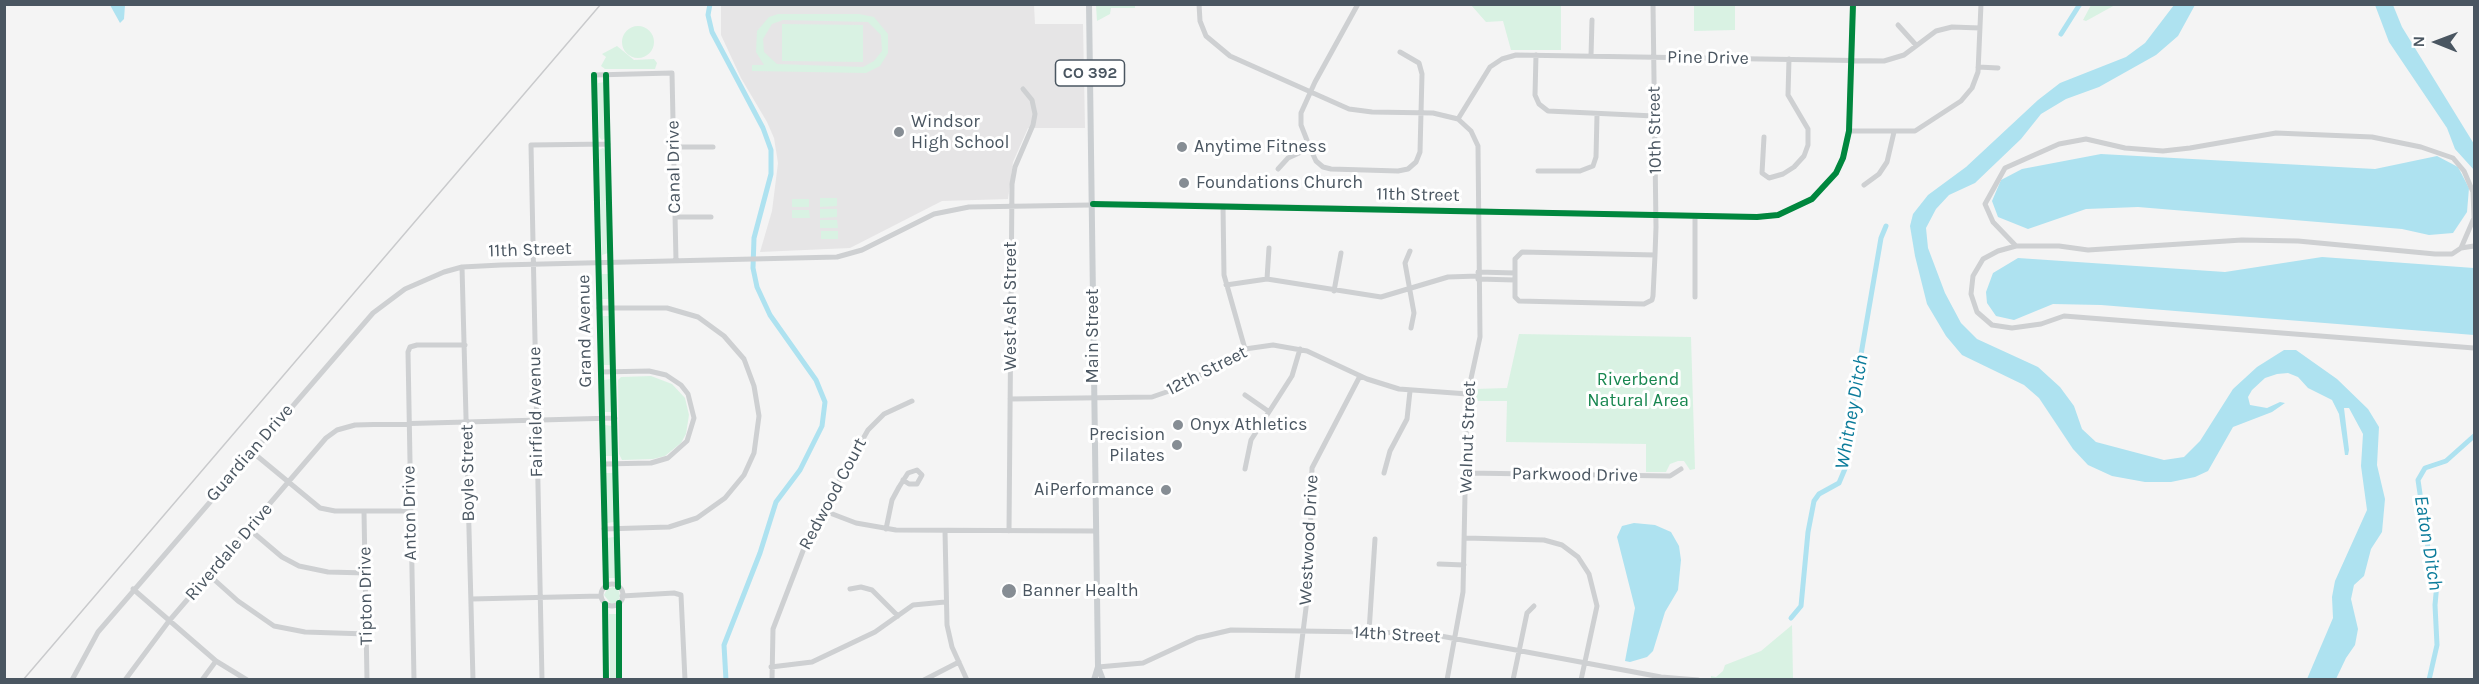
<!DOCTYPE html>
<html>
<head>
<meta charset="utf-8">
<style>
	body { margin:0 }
	#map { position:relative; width:2479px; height:684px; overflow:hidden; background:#f4f4f4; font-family:Karla,sans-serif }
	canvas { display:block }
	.frame { position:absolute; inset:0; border:6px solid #4a5661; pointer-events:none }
	.north { position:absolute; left:2407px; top:12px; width:60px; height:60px; -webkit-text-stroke:4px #fff; paint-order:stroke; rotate:271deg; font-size:16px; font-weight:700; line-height:24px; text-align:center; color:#4a5661 }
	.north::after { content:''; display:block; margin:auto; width:21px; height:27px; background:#4a5661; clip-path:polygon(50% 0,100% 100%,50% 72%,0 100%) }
</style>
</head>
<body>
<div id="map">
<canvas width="2479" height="684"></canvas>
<div class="frame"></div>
<div class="north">N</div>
</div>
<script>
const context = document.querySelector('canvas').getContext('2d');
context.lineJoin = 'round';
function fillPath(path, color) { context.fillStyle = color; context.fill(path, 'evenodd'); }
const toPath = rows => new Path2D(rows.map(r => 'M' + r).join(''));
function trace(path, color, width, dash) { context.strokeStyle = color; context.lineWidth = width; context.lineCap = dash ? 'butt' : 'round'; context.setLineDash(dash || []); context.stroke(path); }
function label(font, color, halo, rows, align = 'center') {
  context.font = font + ' Karla,sans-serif'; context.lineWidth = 6; context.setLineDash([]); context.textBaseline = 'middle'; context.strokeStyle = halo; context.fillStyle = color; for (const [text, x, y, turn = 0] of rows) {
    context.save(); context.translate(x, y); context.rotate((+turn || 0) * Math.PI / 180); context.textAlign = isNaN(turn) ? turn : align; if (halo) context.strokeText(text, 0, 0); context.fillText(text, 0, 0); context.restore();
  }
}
const education = toPath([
	[721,5,1034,5,1035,24,1083,24,1085,128,1028,128,1013,162,1008,199,942,201,850,248,760,252,772,211,778,163,774,138,767,122,741,78,721,35]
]);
const green = toPath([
	[1096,5,1135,5,1135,8,1111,8,1110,14,1097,21],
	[1471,5,1561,5,1561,50,1511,50,1503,21,1486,22],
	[1694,5,1735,5,1735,30,1694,31],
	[2091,5,2091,4,2115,5,2086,21,2083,20],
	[778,14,859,14,874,17,888,34,888,53,880,66,866,73,752,71,752,65,764,65,756,52,757,31,769,17],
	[783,20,868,22,881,35,882,51,874,61,863,67,777,64,764,52,763,39,772,24],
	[782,24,863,25,863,62,782,61],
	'622 42a16 16 0 1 1 32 0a16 16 0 1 1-32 0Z',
	[617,46,634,60,654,59,657,63,655,69,605,69,601,66,606,57,602,54],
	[605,82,606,138,602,140,599,137,598,83],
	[603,148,606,151,608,253,602,255,599,150],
	[820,198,837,198,837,206,820,207],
	[792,199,809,199,809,207,792,207],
	[820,209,837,209,837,217,820,218],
	[792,210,809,210,810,218,792,218],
	[820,220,837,220,838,228,820,228],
	[821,231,838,231,838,239,821,239],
	[602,274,609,274,609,299,602,299],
	[603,316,610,316,611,365,604,365],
	[1519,334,1691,337,1695,469,1690,470,1684,461,1678,461,1670,464,1666,472,1646,472,1646,444,1506,442,1507,401,1473,401,1474,389,1507,388],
	[651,376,672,384,685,398,689,415,686,434,681,443,665,456,653,459,622,460,619,454,618,380,621,377],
	[611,379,611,412,605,412,604,380],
	[605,425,612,426,612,456,605,456],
	[606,473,613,473,614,522,607,523],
	[614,537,615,578,609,578,607,538],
	[613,587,619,591,620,597,617,602,611,604,604,595,607,589],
	[609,614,616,614,618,679,610,679],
	[1792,625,1793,679,1711,679,1711,676,1716,677,1723,671,1725,665,1761,651]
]);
const water = toPath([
	[110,5,125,5,124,19,120,23],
	[2174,5,2195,5,2178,36,2156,55,2099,87,2066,99,2041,114,2021,139,1975,183,1949,195,1936,209,1926,228,1928,248,1945,293,1961,323,1977,339,2038,367,2060,387,2074,406,2082,429,2096,442,2164,460,2184,457,2200,441,2233,389,2257,367,2284,350,2296,350,2337,379,2368,409,2379,427,2377,465,2385,499,2382,532,2371,549,2364,576,2354,585,2351,599,2358,629,2355,645,2346,658,2336,679,2307,679,2333,618,2332,597,2335,581,2367,510,2361,466,2363,434,2349,408,2344,408,2349,450,2348,455,2345,455,2339,414,2332,400,2308,388,2298,377,2288,373,2277,374,2265,378,2252,390,2248,397,2250,405,2267,408,2280,402,2285,403,2272,412,2233,427,2208,471,2195,477,2171,482,2145,482,2112,476,2088,465,2073,449,2039,398,2024,385,1962,355,1946,336,1927,304,1915,256,1910,226,1913,214,1928,195,1966,167,2038,100,2060,83,2126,57,2145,43],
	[2375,5,2393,5,2402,27,2474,144,2474,170,2455,149,2447,128,2389,42],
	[2101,154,2375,169,2437,156,2458,167,2469,188,2467,212,2453,233,2429,235,2402,229,2138,207,2086,209,2028,229,1998,217,1992,201,2001,180,2022,169],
	[2322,257,2474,268,2474,335,2101,305,2053,304,2014,320,1996,316,1987,303,1986,292,1993,273,2018,258,2225,272],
	[1634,523,1655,525,1671,532,1679,546,1681,560,1678,590,1665,612,1653,651,1647,657,1630,662,1625,661,1635,608,1617,537,1622,526]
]);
const canal = toPath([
	[710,4,708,15,712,32,763,128,771,150,771,174,754,238,753,268,757,287,770,315,816,380,825,402,822,426,800,470,776,502,760,553,724,645,726,680],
	[2061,34,2080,4],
	[1791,618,1801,606,1808,532,1814,501,1819,494,1839,483,1847,464,1853,401,1881,238,1886,226],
	[2429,680,2437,645,2435,605,2437,583,2429,555,2418,480,2425,468,2446,461,2474,436]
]);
const minor = toPath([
	[1199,4,1200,21,1206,36,1230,56,1349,109,1372,112,1433,113,1458,119,1471,131,1478,146,1480,337,1467,397,1463,592,1447,680],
	[1358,4,1315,82,1301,113,1301,125,1310,148,1316,161,1323,167,1331,169,1398,171,1408,169,1416,162,1420,152,1422,74,1419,63,1400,52],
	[1653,4,1656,227,1655,255,1653,296,1652,300,1644,304,1519,301,1515,297,1515,259,1522,252,1655,255],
	[1898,25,1916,45],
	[1536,55,1535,95,1539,104,1548,111,1654,116],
	[1591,56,1592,20],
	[1978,67,1998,68],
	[606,75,618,587],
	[1458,119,1490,67,1502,59,1516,55,1884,61,1904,55,1936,31,1952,27,1980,28],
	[1849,131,1915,131,1961,101,1972,88,1978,72,1981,4],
	[1764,137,1762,173,1769,178,1783,174,1794,167,1804,156,1808,145,1808,129,1788,95,1789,59],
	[674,147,713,147],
	[1278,169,1288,158,1310,148],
	[1538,171,1580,171,1593,166,1596,157,1597,115],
	[1864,185,1879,174,1887,162,1894,132],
	[1223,206,1224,275,1245,349],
	[675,217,711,217],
	[2016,246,1993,222,1985,204,2005,168,2059,144,2086,139,2125,148,2163,151,2190,148,2276,133,2372,137,2421,147,2453,158,2464,171,2473,192,2474,218,2461,248],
	[2474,246,2461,248,2452,254,2435,254,2298,241,2242,240,2088,250,2059,246,2016,246,1998,251,1983,259,1973,276,1971,294,1977,312,1992,325,2012,328,2041,324,2064,316,2474,348],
	[1410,251,1405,263,1414,313,1411,328],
	[462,267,473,680],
	[1478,272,1515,273],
	[1267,279,1269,248],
	[1478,279,1515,280],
	[1226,285,1267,279,1381,297,1448,277,1478,276],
	[1334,291,1341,253],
	[1695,297,1695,216],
	[599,308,667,308,698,317,724,336,744,359,754,386,759,416,754,453,744,475,725,498,697,518,669,527,604,529],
	[601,372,649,371,666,375,681,385,688,394,694,418,687,441,668,458,651,463,603,464],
	[1245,395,1268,411],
	[1010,399,1152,397,1178,388,1245,349,1273,345,1307,351,1367,379,1399,389,1468,394],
	[251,451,320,508,335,511,410,511],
	[1245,469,1251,440,1292,376,1300,349],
	[1384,473,1390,451,1407,419,1410,391],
	[1466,473,1670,476,1681,469],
	[822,510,856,523,896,530,1095,531],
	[364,512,367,680],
	[249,529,282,557,299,566,328,572,366,573],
	[886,529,892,500,899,487,908,473,917,470,922,475,917,484,909,484,903,480],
	[945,531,947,625,952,647,967,680],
	[1009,531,1012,184,1015,167,1033,125,1035,114,1032,100,1023,89],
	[1465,538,1544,540,1562,545,1578,557,1589,574,1597,606,1581,680],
	[1439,564,1464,565],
	[209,575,238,601,274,626,305,632,367,634],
	'601 595a11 11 0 1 1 22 0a11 11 0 1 1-22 0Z',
	[606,587,594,75,672,73,676,261],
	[133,589,216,661,247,680],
	[850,589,861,587,872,590,898,616],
	[622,596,674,593,681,595,685,680],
	[471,599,601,596],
	[619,603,619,680],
	[605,604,606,680],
	[1369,632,1375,539],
	[771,667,812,662,875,632,913,605,945,602],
	[1098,667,1143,663,1197,638,1231,630,1369,632,1430,634,1661,677,1698,680],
	[72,680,98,632,373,313,405,289,444,272,462,267,501,265,837,257,862,250,934,214,969,207,1151,204,1757,217,1778,215,1812,199,1836,173,1843,158,1849,131,1853,4],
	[125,680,169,621,326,438,337,430,355,425,615,418],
	[202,680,216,661],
	[414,680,408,352,410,347,417,345,465,345],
	[542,680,531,145,608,144],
	[772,680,773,629,811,530,868,430,884,414,912,401],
	[924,680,959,662],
	[1297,680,1309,584,1312,468,1360,376],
	[1513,680,1527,613,1534,606]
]);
const major = toPath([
	[1089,4,1098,667,1094,680],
	[1098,667,1103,680]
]);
const rail = toPath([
	[23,680,601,4]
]);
const cycleway = toPath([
	[594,75,606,587],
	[606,75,618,587],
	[1093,204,1757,217,1778,215,1812,199,1836,173,1843,158,1849,131,1853,4],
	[619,603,619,680],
	[605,604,606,680]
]);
const markers = [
	[899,132,6,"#868d94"],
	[1182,147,6,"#868d94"],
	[1184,183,6,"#868d94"],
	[1178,425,6,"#868d94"],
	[1177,445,6,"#868d94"],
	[1166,490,6,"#868d94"],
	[1009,591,8,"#868d94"]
];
const shields = [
	[1090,73,69]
];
const shieldNames = [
	["CO 392",1090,73]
];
const streetNames = [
	["Pine Drive",1708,58,1],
	["10th Street",1655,130,-91],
	["Canal Drive",674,167,-91],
	["11th Street",1418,195,1],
	["11th Street",530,250,-2],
	["West Ash Street",1011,306,-90],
	["Grand Avenue",585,331,-91],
	["Main Street",1093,336,-90],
	["12th Street",1207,371,-27],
	["Fairfield Avenue",536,412,-91],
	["Walnut Street",1468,437,-88],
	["Guardian Drive",250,453,-49],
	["Boyle Street",468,473,-91],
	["Parkwood Drive",1575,475,1],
	["Redwood Court",833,494,-62],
	["Anton Drive",410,513,-91],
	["Westwood Drive",1309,540,-87],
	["Riverdale Drive",229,552,-49],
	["Tipton Drive",366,596,-91],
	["14th Street",1397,635,3]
];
const poiNames = [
	["Windsor",911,122],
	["High School",911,143],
	["Anytime Fitness",1194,147],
	["Foundations Church",1196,183],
	["Onyx Athletics",1190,425],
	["Precision",1165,435,"right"],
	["Pilates",1165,456,"right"],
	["AiPerformance",1154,490,"right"],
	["Banner Health",1022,591]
];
const parkNames = [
	["Riverbend",1638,380],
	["Natural Area",1638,401]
];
const waterNames = [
	["Whitney Ditch",1852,412,-80],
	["Eaton Ditch",2428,543,81]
];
fillPath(education, '#e6e5e6');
fillPath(green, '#d9f2e3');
fillPath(water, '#aee2f0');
trace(canal, '#aee2f0', 5);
trace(minor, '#ced0d2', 5);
trace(major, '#caced1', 6);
trace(rail, '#c9cacc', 1.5);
trace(cycleway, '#00873e', 6);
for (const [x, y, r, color] of markers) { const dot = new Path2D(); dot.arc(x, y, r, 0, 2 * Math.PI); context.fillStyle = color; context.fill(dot); trace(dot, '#fff', 2); }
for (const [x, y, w] of shields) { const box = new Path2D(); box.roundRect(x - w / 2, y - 13, w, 26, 4.5); context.fillStyle = '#fff'; context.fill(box); trace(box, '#4a5661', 1.5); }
label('bold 16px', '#4a5661', null, shieldNames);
label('18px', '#4a5661', '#fff', streetNames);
label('18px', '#4a5661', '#fff', poiNames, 'left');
label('18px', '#17864f', '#fff', parkNames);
label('italic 20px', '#0c7c9b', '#fff', waterNames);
</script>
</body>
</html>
